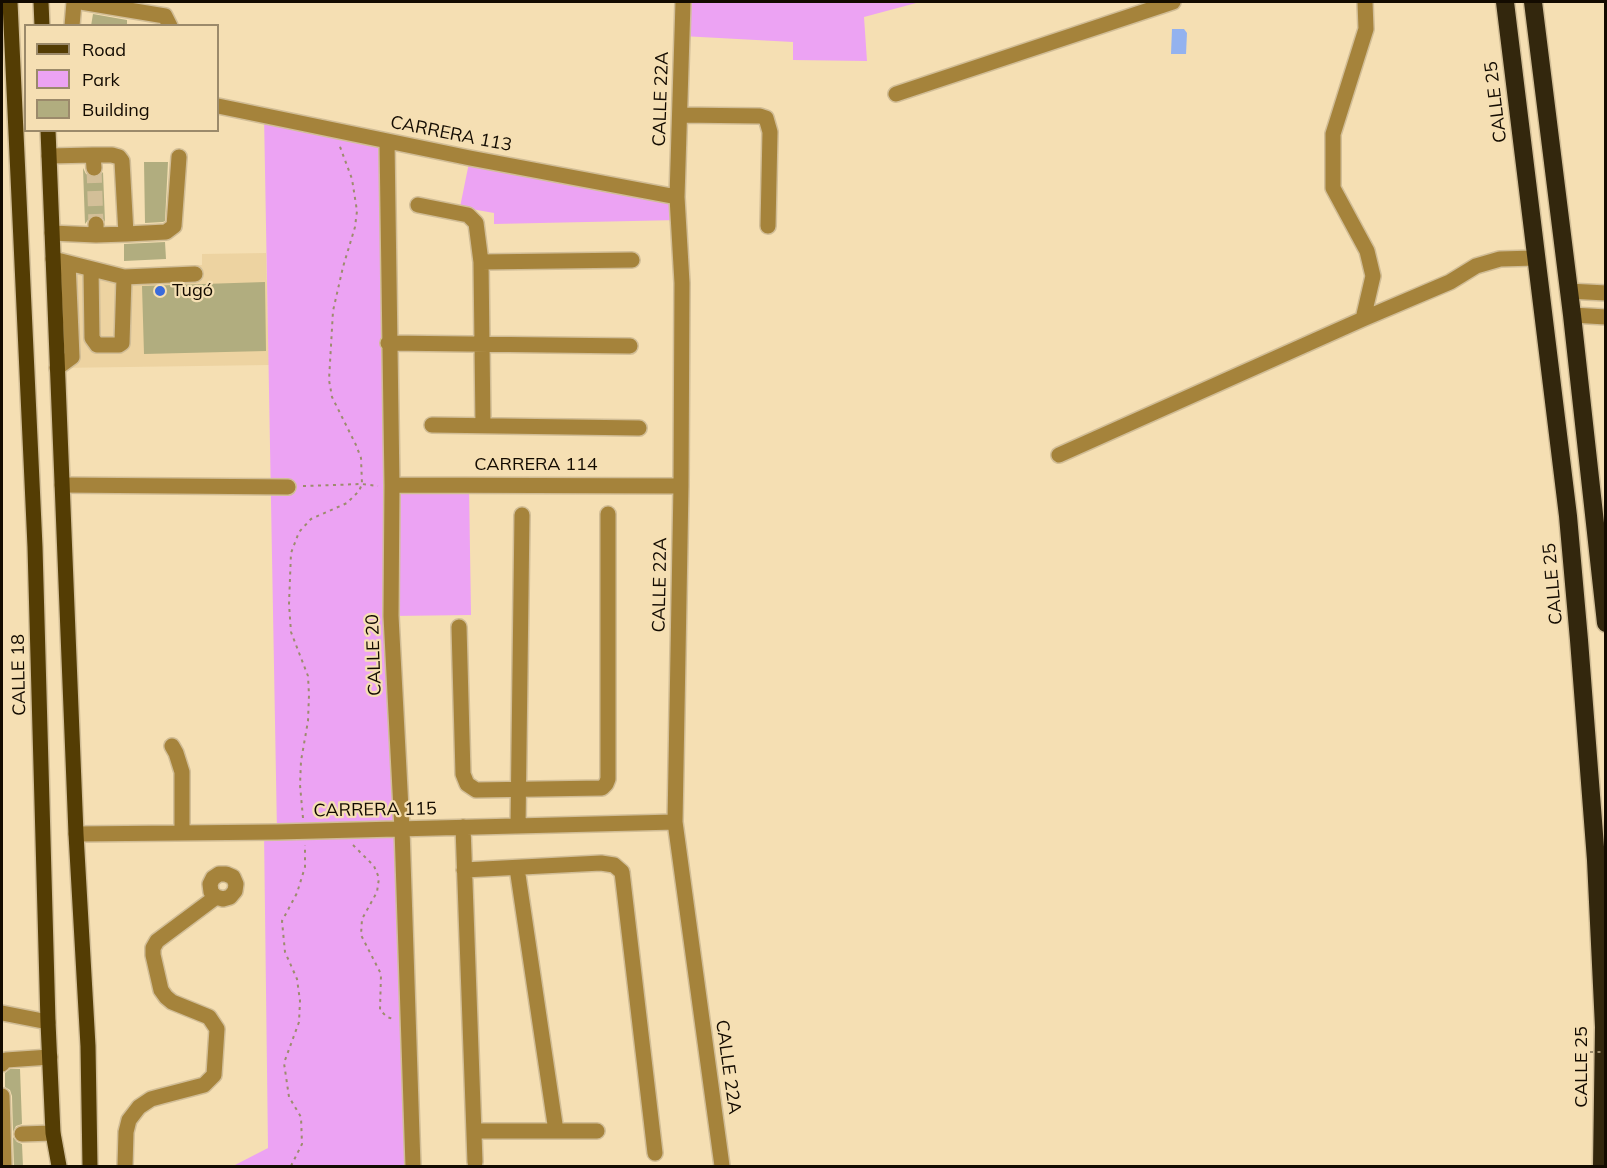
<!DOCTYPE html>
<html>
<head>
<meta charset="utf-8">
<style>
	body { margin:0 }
	#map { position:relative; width:1607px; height:1168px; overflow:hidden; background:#f5dfb3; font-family:Mulish,sans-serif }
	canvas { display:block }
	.frame { position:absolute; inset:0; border:3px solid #130b00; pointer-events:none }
	.legend { position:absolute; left:24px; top:24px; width:195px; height:108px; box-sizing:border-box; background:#f5dfb3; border:2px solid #9b8a6b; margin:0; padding:8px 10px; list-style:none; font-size:18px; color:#130b00 }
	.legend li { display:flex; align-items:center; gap:12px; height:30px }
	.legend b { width:30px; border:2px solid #9b8a6b }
</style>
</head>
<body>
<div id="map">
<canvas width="1607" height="1168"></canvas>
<div class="frame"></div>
<ul class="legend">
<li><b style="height:8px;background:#543d04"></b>Road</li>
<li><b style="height:16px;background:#eca3f3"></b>Park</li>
<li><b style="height:16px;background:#b1ad7f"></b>Building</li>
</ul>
</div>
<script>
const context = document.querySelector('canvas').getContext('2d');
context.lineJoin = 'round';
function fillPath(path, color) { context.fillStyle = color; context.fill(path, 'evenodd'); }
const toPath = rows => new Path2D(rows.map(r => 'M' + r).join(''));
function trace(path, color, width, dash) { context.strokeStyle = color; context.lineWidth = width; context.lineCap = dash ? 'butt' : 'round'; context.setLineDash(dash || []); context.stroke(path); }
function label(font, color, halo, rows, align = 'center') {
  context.font = font + ' Mulish,sans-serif'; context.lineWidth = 4.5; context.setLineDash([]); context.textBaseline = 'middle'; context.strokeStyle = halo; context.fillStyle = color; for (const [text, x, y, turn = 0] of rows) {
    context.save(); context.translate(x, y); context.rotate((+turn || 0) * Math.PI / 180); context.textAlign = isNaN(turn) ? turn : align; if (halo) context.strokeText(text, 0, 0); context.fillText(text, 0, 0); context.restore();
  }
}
const built = toPath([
	[53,249,91,261,126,268,202,265,202,254,266,253,269,365,57,368]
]);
const green = toPath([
	[689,2,920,2,864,17,867,61,793,60,793,42,682,36],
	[264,115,387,142,392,485,469,485,471,615,392,616,413,1166,233,1166,268,1148,264,832,277,832],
	[470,158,677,197,679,220,494,224,494,213,460,207]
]);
const water = toPath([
	[1172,29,1184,29,1187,33,1186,54,1171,54]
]);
const building = toPath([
	[93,14,127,20,127,26,91,26],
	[144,162,168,162,165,221,163,222,145,223],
	[83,168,86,174,94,178,99,176,103,172,105,222,101,216,95,214,91,216,85,224],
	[165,242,166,259,124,261,124,244],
	[265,282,266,351,144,354,142,286],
	[10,1069,20,1069,22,1124,16,1126,13,1132,12,1096,10,1090,5,1087,5,1073],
	[13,1137,17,1142,22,1144,23,1167,14,1167]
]);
const minorTunnel = toPath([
	[94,168,96,224]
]);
const path = toPath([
	[303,486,362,484,378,486],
	[303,818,300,785,301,761,308,721,309,695,308,676,291,632,289,604,291,553,299,532,311,519,347,503,359,491,362,484,361,458,356,445,332,397,329,380,333,311,343,267,355,227,357,211,352,179,339,144],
	[353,845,374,866,379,878,377,892,362,919,361,935,381,974,380,1010,387,1017,393,1019],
	[291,1166,302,1144,301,1117,289,1097,284,1063,299,1022,300,1001,297,979,285,952,282,921,297,893,305,867,305,845]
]);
const minor = toPath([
	[81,2,165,16,170,26],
	[683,2,677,197,682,283,681,486,675,822,722,1166],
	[72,26,74,2],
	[896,94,1173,2],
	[218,106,470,158,677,197],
	[680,115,760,116,766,118,770,132,768,226],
	[387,142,392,485,391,616,402,829,413,1166],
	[93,155,112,155,119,157,122,161,126,234,96,235],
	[49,156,93,155,94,168],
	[418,205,468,215,476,223,481,262,483,425],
	[52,233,96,235,96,224],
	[126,234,166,232,174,226,179,157],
	[53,259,124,277,195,274],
	[481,262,632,260],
	[91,269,92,338,97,345,119,345,122,343,124,277],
	[1568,291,1606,293],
	[1572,315,1606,317],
	[1363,319,1373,276,1367,251,1333,188,1333,134,1366,29,1365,2],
	[388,343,630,346],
	[57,368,72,357,68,263],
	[432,425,639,428],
	[1059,455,1363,319,1450,282,1476,266,1500,259,1535,258],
	[62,485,288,487],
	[392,485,681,486],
	[459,627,463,774,467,784,476,790,602,788,606,784,608,779,608,514],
	[172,746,176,753,182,772,182,832],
	[518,826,522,515],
	[463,827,475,1162],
	[76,834,277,832,675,822],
	[517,868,556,1131],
	[464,870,601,863,614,865,622,872,655,1153],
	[2,1013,48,1022],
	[2,1064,6,1060,50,1057],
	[2,1096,4,1166],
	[474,1131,597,1131],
	[22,1134,53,1133],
	[125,1166,126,1132,129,1120,139,1107,151,1099,162,1096,204,1085,214,1075,217,1029,209,1017,172,1002,166,997,161,990,153,955,153,948,157,941,216,897,223,899,230,897,235,891,236,884,233,877,226,874,219,874,213,878,210,884,211,892,216,897]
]);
const major = toPath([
	[10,2,35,547,48,1022,53,1133,59,1166],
	[41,2,42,26],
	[48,130,76,834,88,1046,90,1166]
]);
const highway = toPath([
	[1505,2,1568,516,1579,640,1596,860,1604,1027,1602,1166],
	[1533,2,1572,315,1606,623]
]);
const pathBridge = toPath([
	[1590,1052,1606,1052]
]);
const markers = [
	[160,291,6,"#3a6bdb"]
];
const streetNames = [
	["CALLE 22A",661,99,-88],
	["CALLE 25",1496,102,-97],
	["CARRERA 113",451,134,11],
	["CARRERA 114",536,465],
	["CALLE 25",1553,584,-95],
	["CALLE 22A",660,585,-89],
	["CALLE 20",374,655,-92],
	["CALLE 18",19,675,-91],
	["CARRERA 115",375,810,-1],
	["CALLE 22A",728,1067,82],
	["CALLE 25",1582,1067,-90]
];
const poiNames = [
	["Tugó",172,291]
];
fillPath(built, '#edd3a1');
fillPath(green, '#eca3f3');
fillPath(water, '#93b2ef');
fillPath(building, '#b1ad7f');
trace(minorTunnel, '#d3bf98', 15, [15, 8]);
trace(minor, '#d1bd96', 18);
trace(major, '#d1bd96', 18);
trace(highway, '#d1bd96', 21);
trace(path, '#9c8c6d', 2, [3, 4.5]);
trace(minor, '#a5833b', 15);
trace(major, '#543d04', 15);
trace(highway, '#33270d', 18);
trace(pathBridge, '#9c8c6d', 2, [3, 4.5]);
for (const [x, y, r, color] of markers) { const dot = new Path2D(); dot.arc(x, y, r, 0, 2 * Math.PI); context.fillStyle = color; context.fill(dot); trace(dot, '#f5dfb3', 2); }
label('18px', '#130b00', '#f5dfb3', streetNames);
label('18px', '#130b00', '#f5dfb3', poiNames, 'left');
</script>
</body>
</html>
